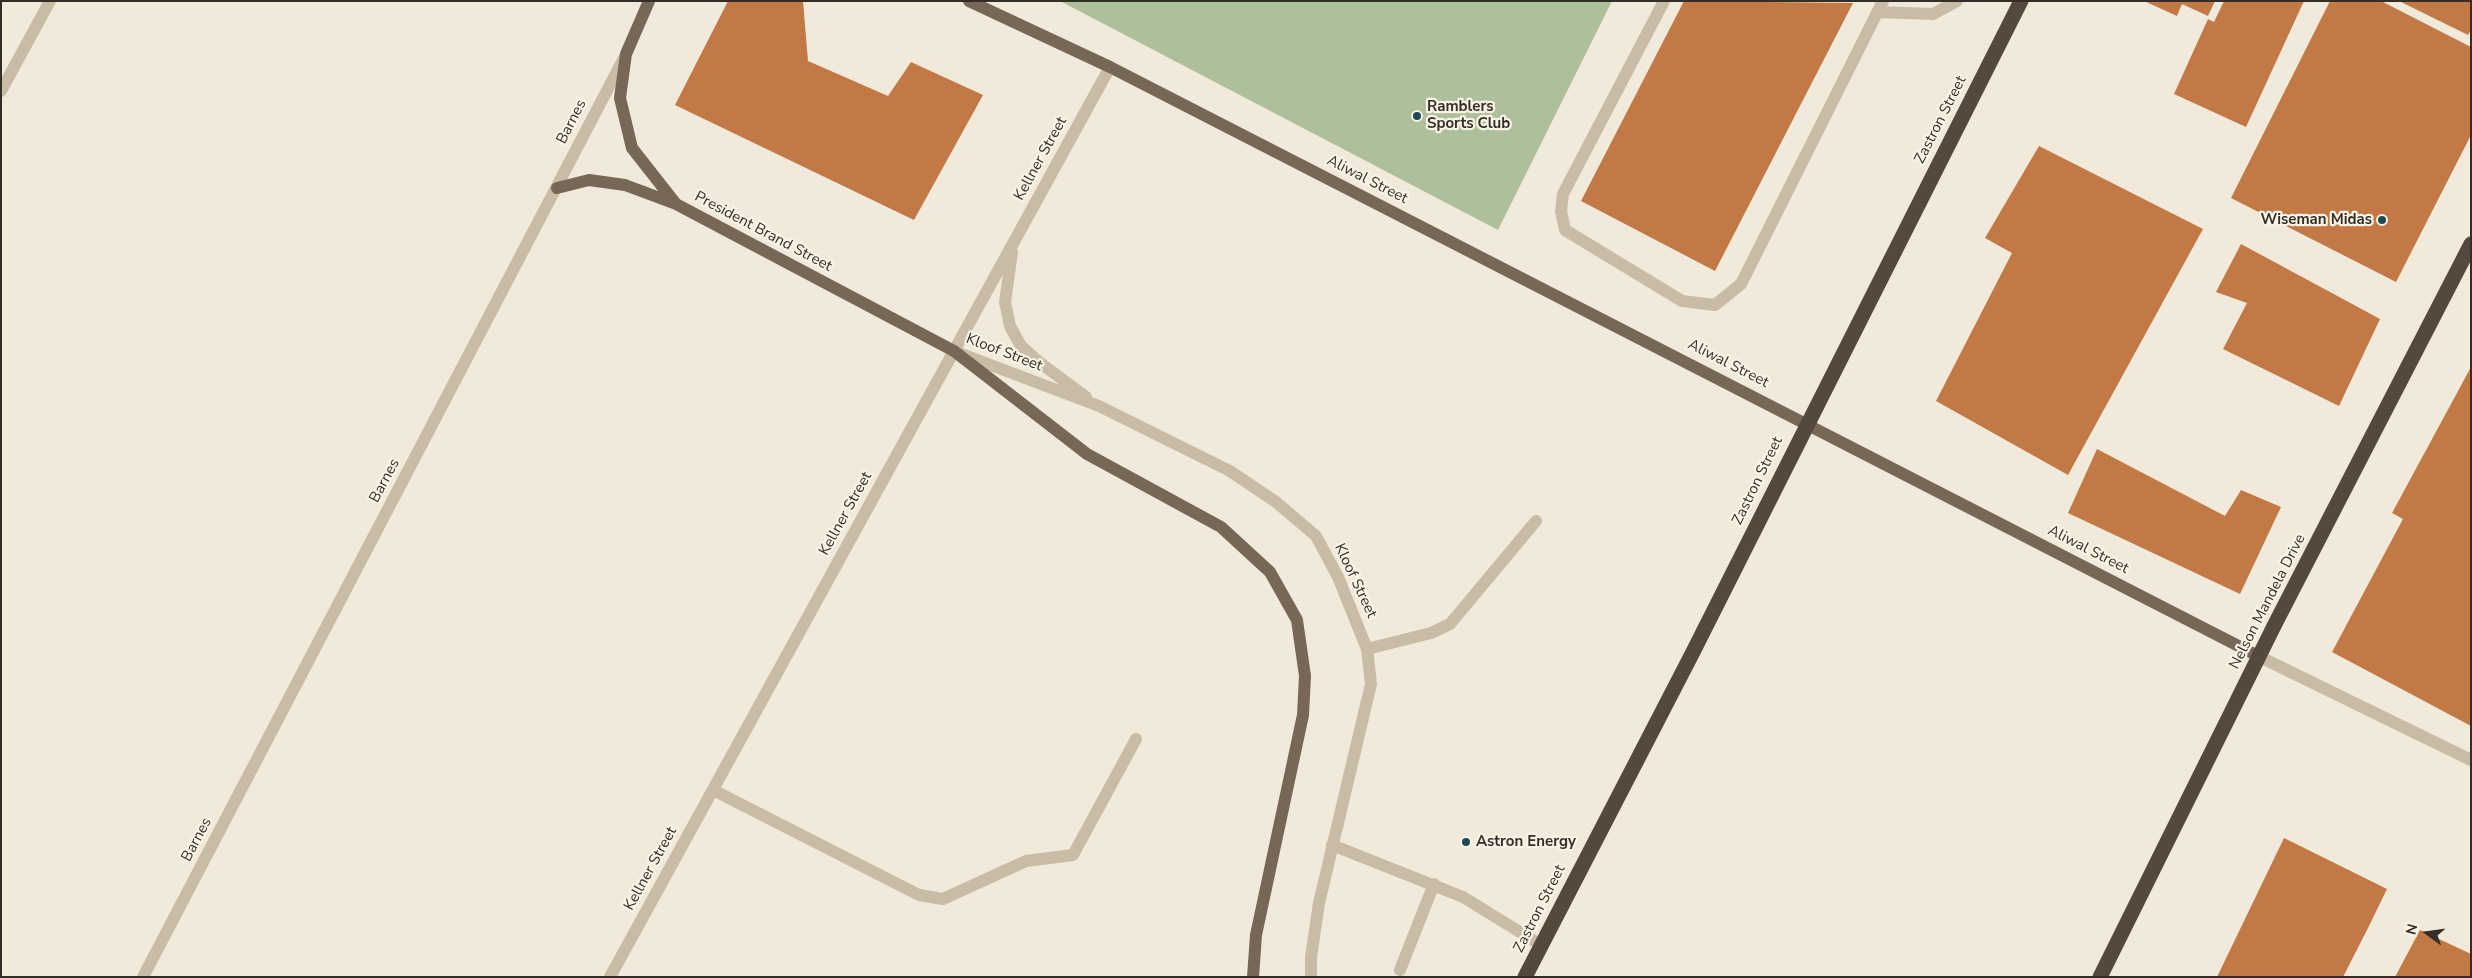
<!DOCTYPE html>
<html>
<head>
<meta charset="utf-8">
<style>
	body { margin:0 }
	#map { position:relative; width:2472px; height:978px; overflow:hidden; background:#f1eada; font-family:"Nunito Sans",sans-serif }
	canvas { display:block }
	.frame { position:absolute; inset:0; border:2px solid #352e27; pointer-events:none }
	.north { position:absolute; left:2402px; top:908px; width:50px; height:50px; -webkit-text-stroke:4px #f9f3e6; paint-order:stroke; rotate:284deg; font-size:14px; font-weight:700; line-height:20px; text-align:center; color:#352e27 }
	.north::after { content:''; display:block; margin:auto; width:18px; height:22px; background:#352e27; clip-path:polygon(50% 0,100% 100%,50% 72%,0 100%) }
</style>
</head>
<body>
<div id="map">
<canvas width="2472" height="978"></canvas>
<div class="frame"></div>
<div class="north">N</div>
</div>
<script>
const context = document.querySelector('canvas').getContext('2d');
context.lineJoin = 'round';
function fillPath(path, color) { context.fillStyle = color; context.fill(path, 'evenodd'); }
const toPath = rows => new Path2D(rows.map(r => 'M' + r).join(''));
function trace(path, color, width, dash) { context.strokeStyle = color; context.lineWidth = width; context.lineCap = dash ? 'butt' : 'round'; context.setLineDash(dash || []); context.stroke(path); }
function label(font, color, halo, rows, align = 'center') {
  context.font = font + ' "Nunito Sans",sans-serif'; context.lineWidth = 4.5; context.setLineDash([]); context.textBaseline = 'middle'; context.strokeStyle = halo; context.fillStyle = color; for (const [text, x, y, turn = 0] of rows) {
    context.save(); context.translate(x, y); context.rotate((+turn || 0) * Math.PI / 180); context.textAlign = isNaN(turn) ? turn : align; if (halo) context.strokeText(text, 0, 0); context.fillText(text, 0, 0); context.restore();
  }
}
const green = toPath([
	[1060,1,1612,1,1498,230]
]);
const building = toPath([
	[728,1,803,1,808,61,888,96,911,62,983,95,914,220,675,105],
	[1684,1,1853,3,1715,271,1581,201],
	[2144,1,2215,1,2208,16,2182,4,2177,16],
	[2224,1,2304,1,2246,127,2174,94,2208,19,2214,22],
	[2330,1,2381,1,2471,47,2471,135,2396,282,2231,198],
	[2399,1,2471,1,2471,30,2468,35],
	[2039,146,2203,229,2068,475,1936,401,2012,253,1985,238],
	[2241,244,2380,319,2339,406,2223,349,2247,303,2216,292],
	[2471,367,2471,726,2332,652,2403,519,2392,513],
	[2097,449,2225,516,2241,490,2281,507,2240,594,2068,513],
	[2284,838,2387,889,2368,928,2343,977,2217,977],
	[2420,930,2471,954,2471,977,2395,977]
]);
const minor = toPath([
	[1664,1,1563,194,1561,211,1565,230,1682,301,1715,305,1741,284,1883,1],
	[1877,12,1933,14,1957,1],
	[1,91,50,1],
	[1012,252,1005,302,1010,326,1021,346,1039,362,1086,397],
	[959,353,1099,406,1230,471,1276,502,1316,536,1338,577,1367,649,1371,684,1319,903,1311,957,1311,977],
	[1367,649,1431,633,1450,624,1536,521],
	[2260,657,2471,760],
	[713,790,919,895,943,899,1026,861,1073,855,1136,739],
	[1332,845,1463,897,1541,945],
	[1400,970,1434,884],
	[143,977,624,58],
	[610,977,1110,67]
]);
const major = toPath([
	[649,1,626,54,620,98,632,148,676,204,954,351,1087,454,1221,527,1270,572,1297,620,1305,676,1303,715,1256,935,1253,977],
	[969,1,1110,67,2260,657],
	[557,188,589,180,625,185,676,204]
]);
const highway = toPath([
	[1525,977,1693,652,2021,1],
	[2100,977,2275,624,2471,244]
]);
const markers = [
	[1417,116,5,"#1e4855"],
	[2382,220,5,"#1e4855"],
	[1466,842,5,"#1e4855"]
];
const poiNames = [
	["Ramblers",1427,107],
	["Sports Club",1427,124],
	["Wiseman Midas",2372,220,"right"],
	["Astron Energy",1476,842]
];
const streetNames = [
	["Zastron Street",1941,120,-63],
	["Barnes",572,122,-63],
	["Kellner Street",1041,159,-61],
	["Aliwal Street",1367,180,27],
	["President Brand Street",763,232,28],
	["Kloof Street",1004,353,21],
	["Aliwal Street",1728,364,27],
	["Barnes",385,481,-62],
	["Zastron Street",1758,481,-64],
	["Kellner Street",846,514,-61],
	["Aliwal Street",2088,550,27],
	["Kloof Street",1355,581,65],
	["Nelson Mandela Drive",2268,602,-63],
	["Barnes",197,840,-62],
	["Kellner Street",651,869,-61],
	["Zastron Street",1540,909,-63]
];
fillPath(green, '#adbf9b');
fillPath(building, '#c37946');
trace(minor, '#c8bca6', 12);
trace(major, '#766758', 12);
trace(highway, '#55493e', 15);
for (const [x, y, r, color] of markers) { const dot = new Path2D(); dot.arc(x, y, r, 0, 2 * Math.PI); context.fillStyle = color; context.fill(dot); trace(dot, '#f9f3e6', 2); }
label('bold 15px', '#352e27', '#f9f3e6', poiNames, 'left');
label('15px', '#352e27', '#f9f3e6', streetNames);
</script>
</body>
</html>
